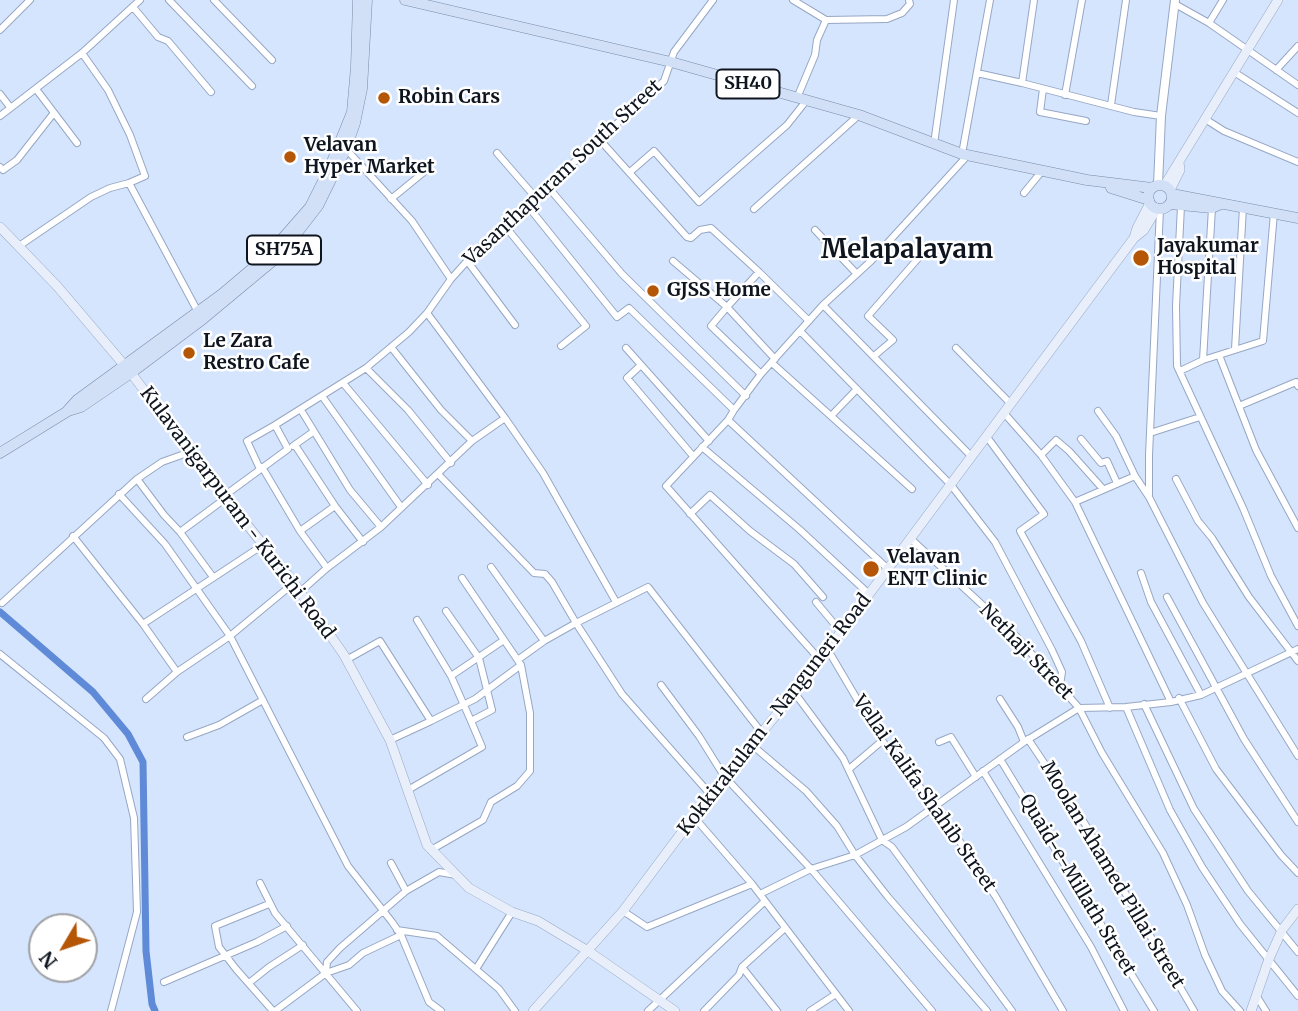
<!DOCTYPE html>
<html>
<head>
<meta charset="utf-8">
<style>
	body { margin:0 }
	#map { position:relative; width:1298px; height:1011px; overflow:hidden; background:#d6e5fe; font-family:Merriweather,serif }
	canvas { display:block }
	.north { position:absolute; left:28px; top:913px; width:70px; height:70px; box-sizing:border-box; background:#fff; border:2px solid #9fa1a5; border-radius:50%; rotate:231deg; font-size:19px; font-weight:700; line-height:28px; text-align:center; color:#0e151f }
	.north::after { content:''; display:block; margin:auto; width:24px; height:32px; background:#b55607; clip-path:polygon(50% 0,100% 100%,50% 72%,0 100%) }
</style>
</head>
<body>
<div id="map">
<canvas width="1298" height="1011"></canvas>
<div class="north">N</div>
</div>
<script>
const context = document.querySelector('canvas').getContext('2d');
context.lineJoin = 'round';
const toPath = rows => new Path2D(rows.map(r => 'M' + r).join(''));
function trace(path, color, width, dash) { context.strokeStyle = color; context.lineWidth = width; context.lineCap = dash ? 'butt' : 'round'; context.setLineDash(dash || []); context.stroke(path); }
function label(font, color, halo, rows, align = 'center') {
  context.font = font + ' Merriweather,serif'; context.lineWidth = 5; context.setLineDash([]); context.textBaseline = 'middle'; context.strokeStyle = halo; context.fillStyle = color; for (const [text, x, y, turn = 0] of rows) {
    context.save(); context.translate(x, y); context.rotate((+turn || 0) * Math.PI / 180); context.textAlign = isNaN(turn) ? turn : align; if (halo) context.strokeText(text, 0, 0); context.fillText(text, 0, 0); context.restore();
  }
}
const canal = toPath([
	[0,612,93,692,128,734,143,762,146,951,152,1004,155,1011]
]);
const minor = toPath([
	[169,0,252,86],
	[214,0,272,60],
	[793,0,826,20],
	[1034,0,1022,83,1134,112,1161,116],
	[1175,4,1209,23,1298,85],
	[133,7,158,37,168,41,211,92],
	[1209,23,1223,0],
	[0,30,30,0],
	[82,53,108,90,130,135,145,176,129,183],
	[1276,70,1298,46],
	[1234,72,1298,113],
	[977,73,1022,83],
	[36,89,77,143],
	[1043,89,1040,112,1086,121],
	[0,94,10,107],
	[1065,95,1082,0],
	[797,98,815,55,817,40,826,20,887,19,902,13,910,4,909,0],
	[1111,105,1126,0],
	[0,116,82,53,140,0],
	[1205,119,1224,131,1298,162],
	[600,140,687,237,691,238,700,230,711,228,759,272],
	[934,144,954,0],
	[346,149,412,221,451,279],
	[497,153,536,198],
	[962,154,990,0],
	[0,167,3,170,17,160,53,114],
	[630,172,654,151,699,202,787,125,806,101],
	[548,187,622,274,746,396],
	[1024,193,1042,171],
	[391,199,424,172],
	[527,205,617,317,629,308,734,410,761,374,823,305,871,261,968,155],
	[1181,206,1176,306,1177,366,1243,508,1271,576,1298,626],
	[1212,208,1203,360,1219,355,1256,450,1298,528],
	[754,209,859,115],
	[505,226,586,326,561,346],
	[815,230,857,274],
	[19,246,91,197,110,188,129,183,198,312],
	[673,261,727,307,775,359],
	[468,262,515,325],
	[823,305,972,457],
	[800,331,951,485,995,542,1052,650,1062,672,1060,685],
	[391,347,441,410,472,441],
	[626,348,709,441],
	[956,348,1011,404],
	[1235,349,1243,207],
	[1219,355,1263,341,1274,213],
	[874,356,893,340,868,316,928,247],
	[772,363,912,489],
	[641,365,627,378,693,456],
	[366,368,408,410,451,463],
	[1180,371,1203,360],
	[761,374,711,326,727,307,759,272,809,321],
	[343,383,428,485],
	[322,396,401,507],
	[1239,406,1296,382,1298,386],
	[301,410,350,490,381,527],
	[734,410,728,420,888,569],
	[1098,411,1116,436,1135,476,1149,497,1203,603,1298,756],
	[1004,413,1041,455,1075,502,1171,702],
	[831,416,857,389],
	[505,418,543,473,616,602],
	[728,420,666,486,820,660],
	[1150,433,1200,417],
	[987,437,1044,514,1020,531,1081,641,1110,708],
	[1081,439,1101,463,1107,461,1117,483],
	[295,445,335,506,300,531],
	[293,446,313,432],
	[702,447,799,529,869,594],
	[1041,455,1056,440,1069,451,1103,489],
	[262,467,300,531,327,568,300,592],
	[260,469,247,441,275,425],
	[439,475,534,573,545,574,552,582,576,623,648,587,762,733],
	[137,479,164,515,180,532,226,498],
	[1176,479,1198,521,1212,538,1249,597,1298,661],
	[119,494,165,544,230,636,294,583],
	[1149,495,1149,455,1160,209],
	[224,496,288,449,275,425,366,368,409,332,427,313,451,279,477,250,664,81,674,52,713,0],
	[1075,502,1135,476],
	[335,506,363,542],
	[690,514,710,495,750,531,794,564,823,597],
	[180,532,213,577],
	[73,536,143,624,263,545],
	[911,539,1016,636,1079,708,1102,753,1163,853,1187,905,1205,955,1222,991,1240,1011],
	[491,567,544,641,519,659],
	[327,568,381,527,472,441,505,418,427,313],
	[1141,573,1151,602,1201,695],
	[462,578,504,640],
	[1167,597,1244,739,1298,822],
	[816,602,841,632],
	[2,603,137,479,162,462,190,452],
	[143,624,177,672,146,699],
	[544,641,576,623,622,694,710,794],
	[828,650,877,733,898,763,936,805,996,897,1063,1011],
	[0,654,104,738,120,759,134,818,137,912,111,1011],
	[346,660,380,641,431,721,475,699,521,665,504,640,451,676,417,620],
	[177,672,230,636,348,866,392,922,401,935,429,1002,441,1011],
	[451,676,471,721],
	[661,685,699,736,724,776,811,869,932,1011],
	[794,692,843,758,882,840,892,847,1012,1011],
	[1179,698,1216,769,1281,855,1298,873],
	[1000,699,1018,727,1024,742],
	[1144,704,1194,809,1248,891,1298,952],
	[1126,707,1170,810,1202,867,1240,924,1298,996],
	[1079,708,1126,707,1171,702,1201,695,1298,649],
	[187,737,219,725,263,700],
	[1028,739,1085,824,1194,1011],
	[390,740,431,721],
	[939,742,951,737,976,777],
	[752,745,806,791,837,826,855,855,888,897,987,1011],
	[1000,759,1154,1011],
	[849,769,882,741],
	[983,771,1091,947,1124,1011],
	[408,790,482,747,471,721,492,710,479,658,446,611],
	[694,817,752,884,849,1011],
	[431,850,483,820,491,802,517,786,530,771,530,713,521,665],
	[391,863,406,891],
	[260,883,275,913,357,1011],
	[760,894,811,869,855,855,906,827,1024,742,1079,708],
	[269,904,215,926,219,947,236,969,273,1011],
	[623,911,647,927,752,884],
	[397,930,437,936,499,989,515,1011],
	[476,969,512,912],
	[326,973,327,962,340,948,406,891,439,872,456,875],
	[164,982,257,942,287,926],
	[249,983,269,967,303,945],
	[1256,995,1266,1011],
	[275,1011,326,973,349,965,363,953,401,935],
	[648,1011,765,901],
	[704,1011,739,975,742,967],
	[777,1011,742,967,785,928],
	[810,1011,836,994]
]);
const tertiary = toPath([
	[1158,185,1161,116,1175,0]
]);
const secondary = toPath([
	[1164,186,1278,0],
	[1170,190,1180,170,1179,162],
	[0,227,57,286,131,373,220,491,294,583,344,655,390,740,427,845,469,888,512,912,538,921,588,951,675,1011],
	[1134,238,1137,228,1150,203],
	[533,1011,623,911,724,776,752,745,820,660,1134,238,1144,230,1157,208],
	[1251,1011,1269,959,1282,930,1298,909]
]);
const primary = toPath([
	[405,0,671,62,859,115,962,154,1087,180,1152,188],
	'1148 197a12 12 0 1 1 24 0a12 12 0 1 1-24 0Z',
	[1111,188,1149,200],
	[1172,194,1298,218],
	[1170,204,1212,208,1221,204],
	[68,410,77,400,222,294,267,256,310,207,329,169,352,112,356,67,358,0],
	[0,453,68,411,81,407,131,373,203,319,280,255,318,206,346,149,355,123,362,89,367,0]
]);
const markers = [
	[384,98,7,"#b55607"],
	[290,157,7,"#b55607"],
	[1141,258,9,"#b55607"],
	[653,291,7,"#b55607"],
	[189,353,7,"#b55607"],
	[871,569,9,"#b55607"]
];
const shields = [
	[748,84,63],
	[284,250,74]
];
const shieldNames = [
	["SH40",748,84],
	["SH75A",284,250]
];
const poiNames = [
	["Robin Cars",398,98],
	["Velavan",304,146],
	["Hyper Market",304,168],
	["Jayakumar",1157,247],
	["Hospital",1157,269],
	["GJSS Home",667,291],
	["Le Zara",203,342],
	["Restro Cafe",203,364],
	["Velavan",887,558],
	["ENT Clinic",887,580]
];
const streetNames = [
	["Vasanthapuram South Street",563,173,-43],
	["Kulavanigarpuram - Kurichi Road",237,513,53],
	["Nethaji Street",1026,652,46],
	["Kokkirakulam - Nanguneri Road",775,715,-52],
	["Vellai Kalifa Shahib Street",924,794,55],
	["Moolan Ahamed Pillai Street",1112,875,59],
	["Quaid-e-Millath Street",1077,885,59]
];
const districtNames = [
	["Melapalayam",907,251]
];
trace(canal, '#5e8ad7', 7);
trace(minor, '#96a7c4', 8);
trace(tertiary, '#96a7c4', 10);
trace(secondary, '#96a7c4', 10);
trace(primary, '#798ba8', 11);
trace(minor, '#fff', 6);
trace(tertiary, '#fff', 8);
trace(secondary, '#e8effb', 9);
trace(primary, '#d1e0f7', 10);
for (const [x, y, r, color] of markers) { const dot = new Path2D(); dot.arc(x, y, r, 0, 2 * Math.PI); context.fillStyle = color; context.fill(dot); trace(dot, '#fff', 2.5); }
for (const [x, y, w] of shields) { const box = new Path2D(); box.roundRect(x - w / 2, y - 14.5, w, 29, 5); context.fillStyle = '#fff'; context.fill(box); trace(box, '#0e151f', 2); }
label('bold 18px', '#0e151f', null, shieldNames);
label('bold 19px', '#0e151f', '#fff', poiNames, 'left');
label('19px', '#0e151f', '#fff', streetNames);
label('bold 26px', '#0e151f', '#fff', districtNames);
</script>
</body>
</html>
